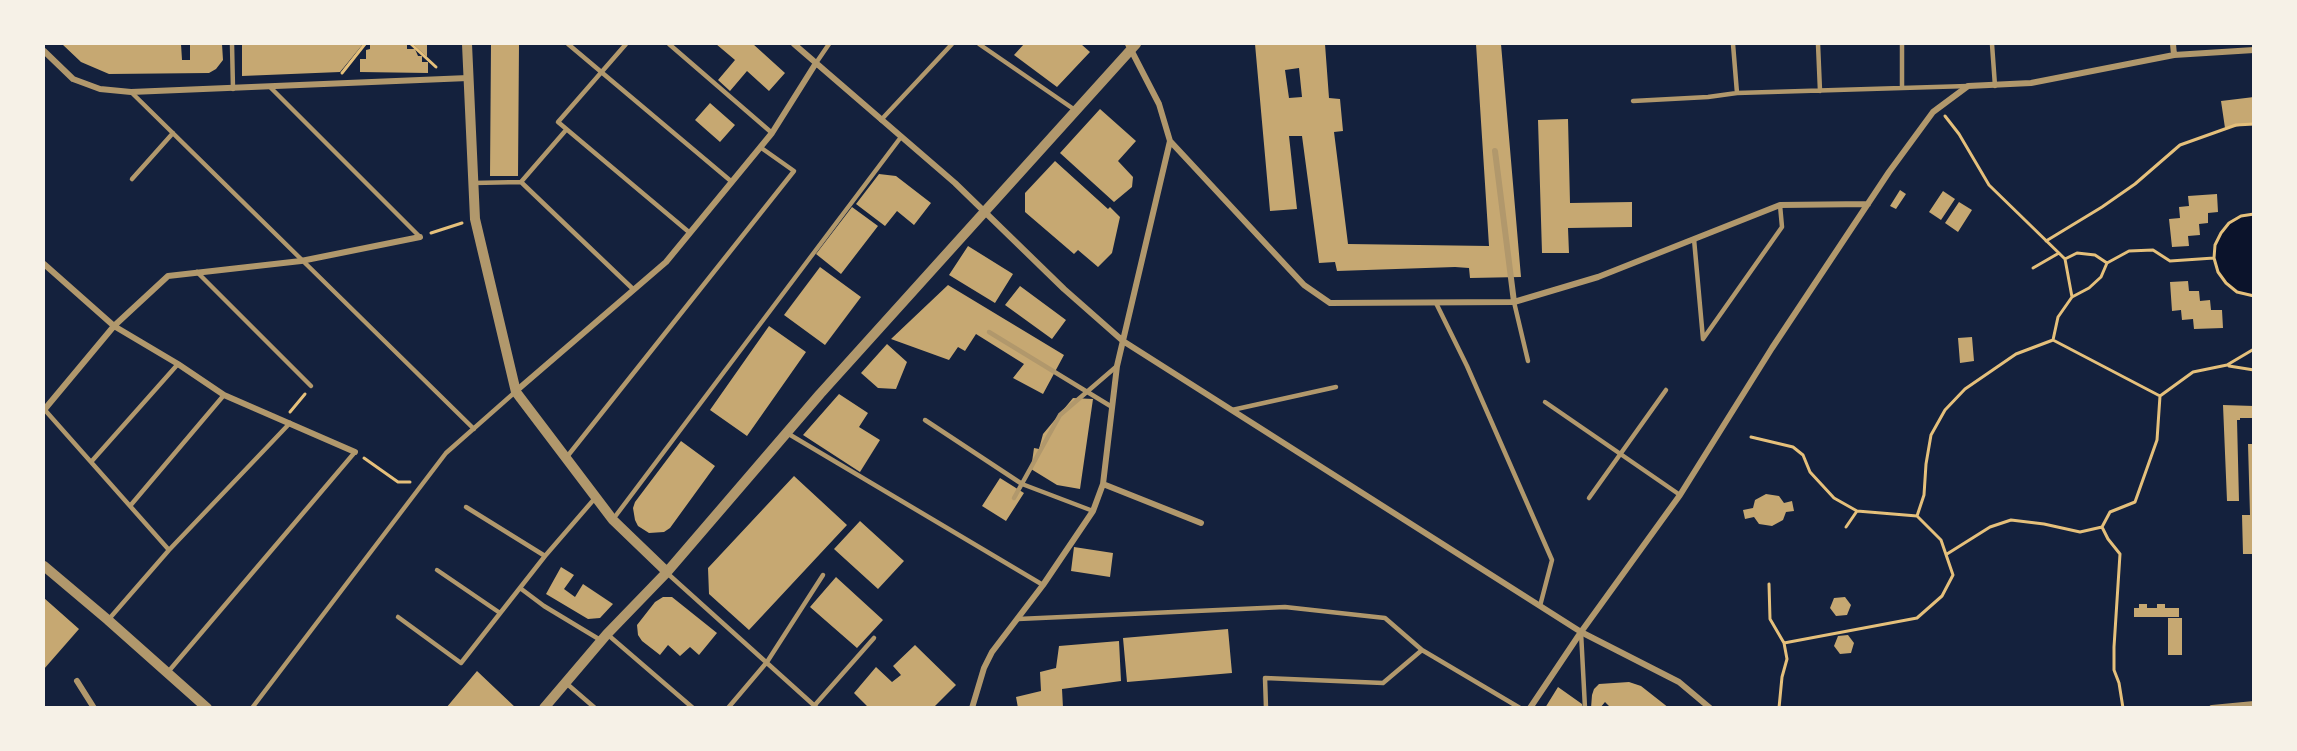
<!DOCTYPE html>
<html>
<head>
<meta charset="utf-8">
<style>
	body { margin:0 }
	#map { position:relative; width:2297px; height:751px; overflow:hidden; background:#14213d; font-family:"Asap Condensed",sans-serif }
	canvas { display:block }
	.frame { position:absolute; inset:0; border:45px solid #f6f1e7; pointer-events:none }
</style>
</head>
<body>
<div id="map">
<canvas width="2297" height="751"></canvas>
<div class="frame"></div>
</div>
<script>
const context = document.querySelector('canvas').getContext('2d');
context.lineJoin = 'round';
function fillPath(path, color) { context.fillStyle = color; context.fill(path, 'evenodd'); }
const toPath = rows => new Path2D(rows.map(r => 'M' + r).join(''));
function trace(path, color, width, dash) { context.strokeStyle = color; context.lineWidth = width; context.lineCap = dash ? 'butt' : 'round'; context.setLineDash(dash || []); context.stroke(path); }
const water = toPath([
	[2253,215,2253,294,2252,294,2238,291,2226,283,2219,271,2215,258,2216,245,2222,233,2230,223,2240,218]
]);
const building = toPath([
	[62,44,181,44,182,60,190,60,190,44,222,44,223,60,216,69,209,73,109,74,81,62],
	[242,44,363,44,340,72,242,76],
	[370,44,407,44,407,49,415,49,418,56,422,56,422,62,428,62,428,73,360,72,360,59,366,59,366,50,370,49],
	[413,44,427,44,427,57],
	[491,44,519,44,518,176,490,176],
	[716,44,753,44,785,73,769,91,747,71,730,91,718,80,735,60],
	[1024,44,1081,44,1090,52,1057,87,1014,55],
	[1255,44,1325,44,1329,98,1340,99,1343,131,1334,132,1348,244,1489,246,1476,44,1501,44,1521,277,1470,278,1469,268,1455,267,1337,271,1335,262,1319,263,1302,136,1289,136,1297,209,1270,211],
	[1299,68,1302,97,1289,98,1285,70],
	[2254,97,2254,124,2225,128,2221,101],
	[710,103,735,125,720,142,695,120],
	[1100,109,1136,141,1118,161,1133,177,1132,187,1114,202,1060,153],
	[1568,119,1570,203,1632,202,1632,227,1568,228,1569,253,1542,253,1538,120],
	[1055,161,1108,209,1110,207,1120,217,1112,253,1098,267,1078,250,1074,254,1025,212,1025,193],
	[879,174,896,176,931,203,914,225,897,211,885,226,856,204],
	[1900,190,1906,194,1896,209,1890,206],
	[1943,191,1955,199,1941,220,1929,212],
	[2217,194,2218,212,2208,213,2208,223,2199,224,2200,235,2188,236,2189,246,2172,247,2169,219,2180,218,2179,207,2189,206,2188,196],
	[1959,202,1972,210,1958,232,1945,223],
	[852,207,878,226,841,274,816,254],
	[968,246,1013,274,995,303,949,275],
	[820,267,861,297,825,345,784,315],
	[2188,281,2189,291,2199,291,2200,301,2210,300,2211,310,2222,310,2223,328,2194,329,2193,319,2182,320,2181,310,2172,311,2170,282],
	[948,285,1064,355,1043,394,1013,378,1024,364,976,334,965,351,958,347,949,360,891,339],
	[1020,286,1066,320,1052,339,1005,305],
	[769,326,806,352,747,436,710,410],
	[1972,337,1974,361,1960,363,1958,338],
	[887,344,907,362,896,389,878,388,861,373],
	[839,394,868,413,859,427,880,440,860,472,803,435],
	[1073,398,1093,399,1080,489,1057,485,1031,469,1034,448,1039,449,1043,434],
	[2223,405,2254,406,2254,418,2240,418,2240,420,2237,420,2239,501,2227,501],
	[681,441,715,466,670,528,664,532,649,533,638,526,635,520,633,508,635,502],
	[2248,444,2254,444,2254,554,2243,554,2242,515,2250,515],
	[794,476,847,525,749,630,709,594,708,568],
	[1000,478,1024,493,1006,521,982,506],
	[1766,494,1779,496,1784,503,1792,501,1794,511,1786,512,1783,520,1772,526,1759,524,1754,517,1745,519,1743,510,1753,508,1755,500],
	[860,521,904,561,878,589,834,549],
	[1074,547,1113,553,1110,577,1071,571],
	[561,567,574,575,564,589,575,597,583,584,613,604,600,618,588,619,546,594],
	[836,577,883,620,857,648,810,607],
	[663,597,672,597,717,633,699,655,690,647,680,656,668,645,660,655,642,641,638,635,637,625,655,602],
	[1845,597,1851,605,1847,615,1836,616,1830,608,1834,598],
	[44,598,79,629,44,669],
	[2139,604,2147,604,2147,608,2157,608,2157,604,2165,604,2165,608,2179,608,2179,617,2134,617,2134,608,2139,608],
	[2168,618,2182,618,2182,655,2168,655],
	[1228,629,1232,673,1127,682,1123,638],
	[1848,635,1854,643,1851,653,1840,654,1834,646,1838,636],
	[1119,641,1121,681,1062,689,1063,708,1018,708,1016,697,1041,691,1040,672,1056,668,1059,646],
	[915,645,956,685,933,708,869,708,854,693,876,667,892,682,901,675,893,666],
	[477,671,516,708,446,708],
	[1629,682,1641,686,1669,708,1611,708,1605,702,1600,708,1591,708,1592,695,1594,689,1599,684],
	[1558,687,1582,704,1583,708,1545,708]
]);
const path = toPath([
	[411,44,436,67],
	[342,73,365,44],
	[1945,116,1959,134,1989,185,2065,259,2072,297,2058,317,2053,340],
	[2254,214,2241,216,2229,223,2221,233,2215,245,2214,258,2218,272,2226,283,2237,292,2254,296],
	[431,233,462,223],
	[2046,241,2102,207,2135,184,2180,145,2236,125,2254,124],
	[2065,259,2077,253,2095,255,2107,263],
	[2033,268,2059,253],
	[2072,297,2089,288,2101,277,2107,263,2129,251,2153,250,2170,261,2214,258],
	[2229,366,2254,370],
	[290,412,305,394],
	[1751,437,1793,447,1803,455,1810,472,1834,498,1857,511,1917,516],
	[364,458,398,482,410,482],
	[1846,527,1857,511],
	[1947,554,1990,527,2011,520,2044,524,2080,532,2102,527],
	[1769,584,1770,619,1784,643],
	[1779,708,1782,677,1787,659,1784,643,1917,618,1942,596,1953,575,1941,540,1917,516,1924,495,1926,464,1931,435,1945,410,1965,389,2016,354,2053,340,2160,396],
	[2123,708,2119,683,2114,670,2114,647,2120,554,2108,539,2102,527,2110,512,2135,502,2157,440,2160,396,2193,372,2227,365,2254,349]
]);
const service = toPath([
	[232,44,233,89],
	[568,44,732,182],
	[626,44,558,122,690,233],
	[669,44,772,133],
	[979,44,1075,110],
	[1733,44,1737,93,1968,86],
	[1818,44,1820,91],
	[1902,44,1902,88],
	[1992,44,1995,86],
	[816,63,829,44],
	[270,87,420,237],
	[131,92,474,429],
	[1633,101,1708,97,1737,93],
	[881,120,952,44],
	[132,179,173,133],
	[521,182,634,290],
	[473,183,521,182,566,130],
	[1694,239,1703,339],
	[197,272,311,386],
	[1514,302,1528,361],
	[1436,303,1467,366,1552,560,1540,606],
	[989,332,1112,407],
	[1703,339,1782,227,1780,205],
	[1545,402,1680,495],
	[44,409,169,550],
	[1232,410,1336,387],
	[925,420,1022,484,1093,511],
	[787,433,1043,585],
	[566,458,794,171,760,147],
	[91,462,178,364],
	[1014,498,1060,415,1117,366],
	[1589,498,1666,390],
	[130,506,224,395],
	[466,507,545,556],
	[614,518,901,137],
	[437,570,500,613],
	[667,573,817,708],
	[520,588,544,606,602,641],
	[398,617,461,663,545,556,596,497],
	[109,619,169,550,290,423],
	[1018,619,1285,607,1385,618,1422,650,1520,708],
	[1581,632,1585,708],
	[607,634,693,708],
	[168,672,355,452],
	[566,683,595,708],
	[814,706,874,638],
	[252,708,446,453,514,393],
	[728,708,767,662,823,575],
	[1266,708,1265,678,1383,683,1422,650]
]);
const minor = toPath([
	[794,44,955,183,1064,289,1123,341,1581,632,1679,682,1710,708],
	[2173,44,2174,55],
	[44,51,73,79,100,89,131,92,468,78],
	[1170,141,1304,285,1330,303,1514,302,1598,277,1780,205,1868,204],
	[1495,151,1514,302],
	[44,264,114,326,178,364,224,395,355,452],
	[516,391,666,262,772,133,816,63],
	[44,410,114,326,168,276,301,261,420,237],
	[1103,484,1201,523],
	[77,681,94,708],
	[972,708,984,668,992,652,1043,585,1093,511,1103,484,1117,366,1170,141,1159,104,1128,44],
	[1530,708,1581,632,1680,495,1772,348,1889,172,1933,112,1968,86,2031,83,2174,55,2254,50],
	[2212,708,2254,704]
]);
const tertiary = toPath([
	[467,44,475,219,516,392,613,520,667,572],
	[44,566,108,620,207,708],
	[544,708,607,634,667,572,820,394,1136,44]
]);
fillPath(water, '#0b132b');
fillPath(building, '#c6a872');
trace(path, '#e5c07b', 3);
trace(service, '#b1986c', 4.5);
trace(minor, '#b1986c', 6);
trace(tertiary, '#b1986c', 10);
</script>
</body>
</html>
